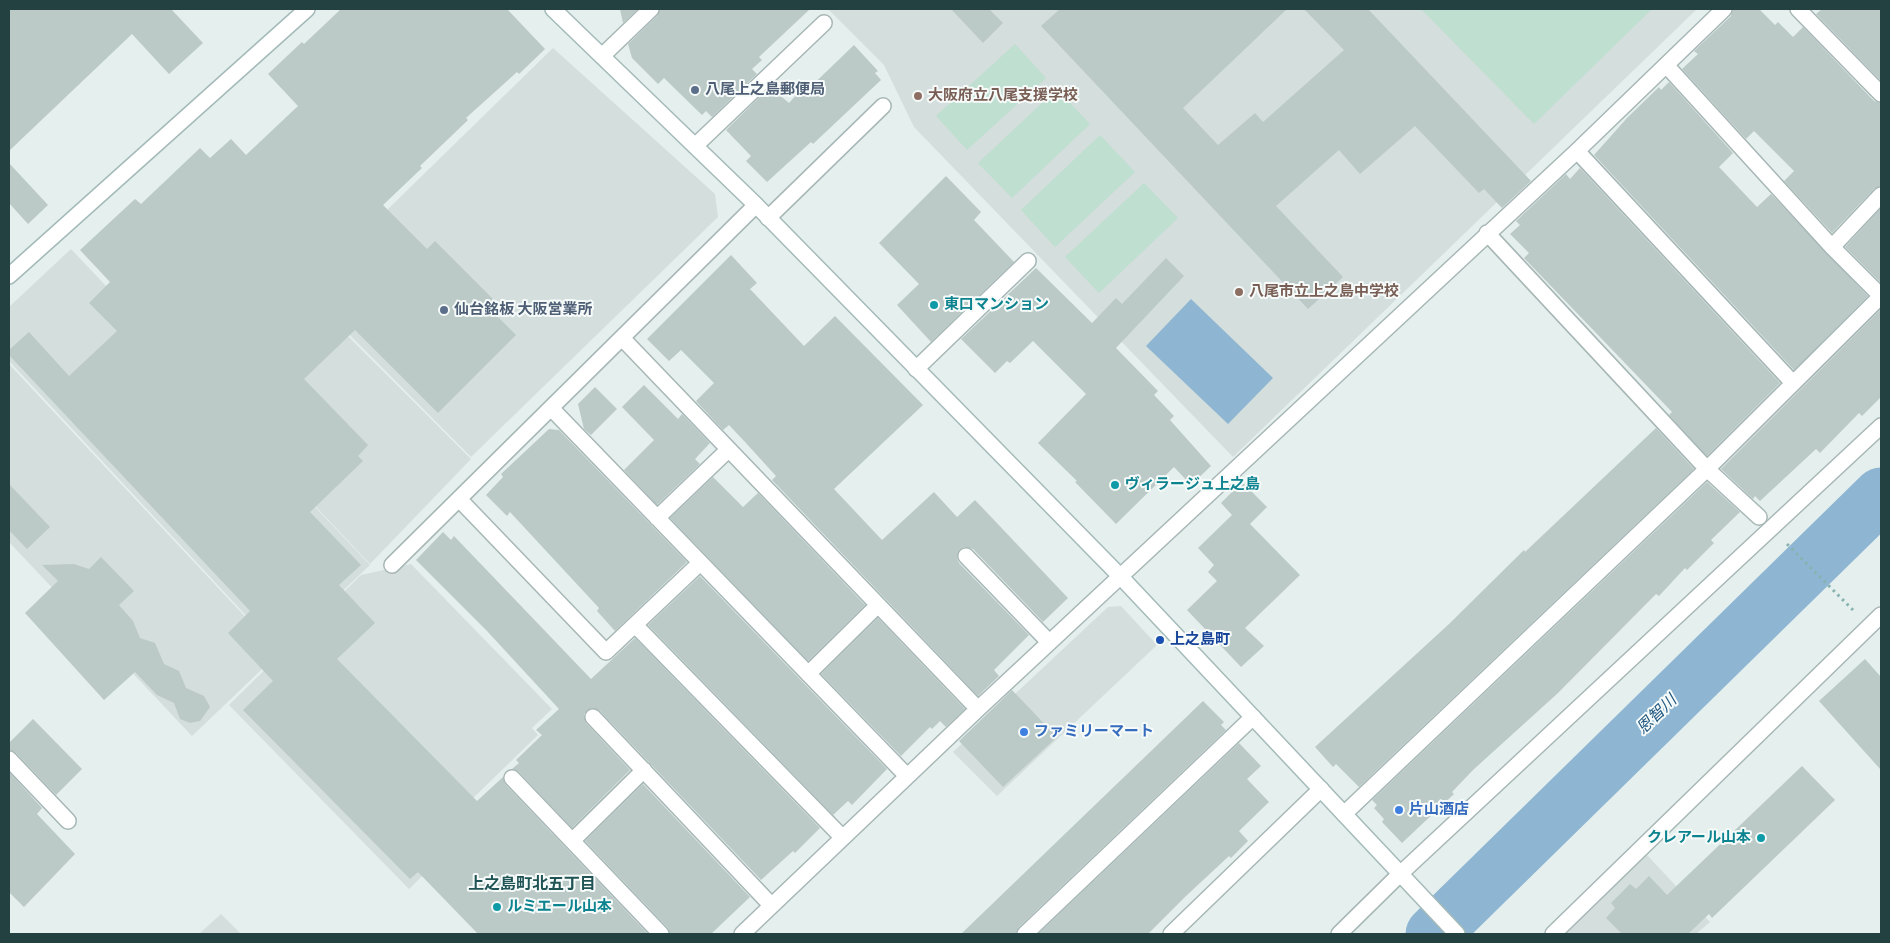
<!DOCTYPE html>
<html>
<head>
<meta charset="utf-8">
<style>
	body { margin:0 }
	#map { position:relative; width:1890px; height:943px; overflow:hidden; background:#e5efed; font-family:"DM Sans",sans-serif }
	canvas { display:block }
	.frame { position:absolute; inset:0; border:10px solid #244141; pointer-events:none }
</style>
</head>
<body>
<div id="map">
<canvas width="1890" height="943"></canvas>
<div class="frame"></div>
</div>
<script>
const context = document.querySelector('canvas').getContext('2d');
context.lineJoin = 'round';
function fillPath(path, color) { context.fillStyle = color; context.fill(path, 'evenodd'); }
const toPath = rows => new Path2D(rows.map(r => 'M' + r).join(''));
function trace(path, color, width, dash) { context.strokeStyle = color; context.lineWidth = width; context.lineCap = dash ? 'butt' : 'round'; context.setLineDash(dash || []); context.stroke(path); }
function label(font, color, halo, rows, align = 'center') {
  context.font = font + ' "DM Sans","Noto Sans JP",sans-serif'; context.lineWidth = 4; context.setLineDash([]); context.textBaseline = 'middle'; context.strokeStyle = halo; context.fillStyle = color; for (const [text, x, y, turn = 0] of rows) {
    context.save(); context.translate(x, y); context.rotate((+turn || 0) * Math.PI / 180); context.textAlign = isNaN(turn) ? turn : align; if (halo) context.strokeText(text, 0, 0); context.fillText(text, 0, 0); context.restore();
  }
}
const built = toPath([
	[828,9,1697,9,1233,457,914,127,884,65],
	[553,48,715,194,718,217,471,457,305,290],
	[71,249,370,565,279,651,9,361,9,307],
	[302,290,471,459,370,564,202,386],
	[9,364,279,653,192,736,9,542],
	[411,564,552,709,532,728,538,735,469,802,483,817,409,889,229,705,361,575],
	[1121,606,1157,645,997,796,953,752,1108,607],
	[1646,854,1710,922,1696,934,1561,934],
	[221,914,241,934,199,934]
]);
const green = toPath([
	[1421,9,1652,9,1534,124],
	[1015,44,1046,78,967,150,936,116],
	[1057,89,1090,124,1012,198,978,163],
	[1100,135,1135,172,1055,247,1021,210],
	[1144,183,1178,218,1099,293,1065,257]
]);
const water = toPath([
	[1191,299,1273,378,1228,424,1146,346]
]);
const river = toPath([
	[1433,934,1881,495]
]);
const building = toPath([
	[9,9,171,9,203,43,169,74,132,34,9,151],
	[341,9,507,9,545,49,519,74,517,72,466,118,468,120,420,166,422,168,383,205,427,249,435,241,493,299,487,306,516,335,438,413,355,330,304,379,368,445,358,456,363,461,310,512,361,565,339,585,375,623,337,659,477,801,503,777,505,784,648,934,478,934,418,872,410,879,243,710,273,681,228,633,250,611,9,355,9,350,29,332,69,376,117,331,89,303,110,282,80,250,135,199,141,204,200,148,210,158,231,139,246,155,298,106,268,74,302,42,304,44],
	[620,9,638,9,623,23],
	[660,9,810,9,759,57,762,60,752,69,757,74,712,117,706,111,702,115,664,78,658,84,632,58,628,44,657,16],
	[951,9,989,9,1003,23,983,43],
	[1060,9,1287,9,1183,108,1218,145,1255,113,1263,122,1344,50,1304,9,1368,9,1531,181,1502,208,1484,189,1479,193,1415,126,1360,174,1339,150,1276,206,1343,277,1308,309,1041,26],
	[1733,9,1759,9,1775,25,1778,22,1793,37,1803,27,1874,101,1881,103,1881,186,1874,189,1832,233,1784,181,1794,171,1754,131,1746,139,1682,69,1698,54,1694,51,1731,16],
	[1822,9,1881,9,1881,81,1816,14],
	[854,45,878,71,875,73,881,80,813,144,811,142,767,182,746,161,751,156,726,130,770,87,789,103,797,94,800,97],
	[1669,82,1733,153,1719,167,1757,207,1771,194,1868,296,1794,370,1594,155,1627,118,1659,87,1661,90],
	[9,163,48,205,28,224,9,203],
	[1580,168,1780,383,1707,456,1669,415,1672,412,1524,258,1529,253,1510,234,1520,225,1516,221,1566,174,1570,179],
	[946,176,981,212,974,220,1014,262,931,342,897,305,919,284,879,243],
	[1881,208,1881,283,1845,247],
	[731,255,757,283,750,289,804,346,835,316,923,405,834,489,882,540,934,492,957,517,975,500,1068,598,1043,622,973,549,964,547,959,550,957,558,959,563,1029,635,994,670,999,676,978,696,772,480,776,476,745,442,729,425,723,430,696,401,714,383,681,350,669,361,647,339],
	[1166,258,1184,276,1116,348,1158,391,1154,395,1174,416,1170,420,1211,466,1191,485,1174,467,1116,524,1075,482,1077,481,1038,443,1086,394,1033,341,1010,363,1007,361,995,373,961,339,1036,268,1092,323,1116,298,1122,304],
	[1881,309,1881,397,1862,416,1859,413,1820,453,1816,449,1760,501,1755,496,1753,499,1721,469],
	[644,385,678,419,682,414,710,443,695,459,700,464,657,505,624,470,654,440,622,407],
	[595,387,617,409,591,435,584,429,578,404],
	[1656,428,1694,469,1359,787,1336,764,1333,767,1315,747,1449,624,1524,550,1525,552],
	[549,429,559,430,687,562,615,631,597,611,599,608,510,512,507,516,486,495,503,477,501,474],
	[713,477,743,507,758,493,865,605,808,661,670,518],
	[1242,482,1267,507,1250,524,1300,575,1245,628,1264,646,1241,667,1187,610,1217,581,1208,572,1214,565,1198,548,1232,515,1221,503],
	[1707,482,1740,512,1711,540,1714,543,1687,570,1685,568,1659,596,1656,594,1558,693,1473,770,1452,792,1454,794,1402,843,1382,822,1384,819,1374,808,1377,805,1372,800],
	[9,484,50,527,27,549,9,530],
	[443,532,451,540,454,536,591,679,635,638,820,828,795,853,793,851,761,880,600,711,591,708,584,714,586,723,630,770,572,828,519,772,512,769,519,763,516,760,542,735,536,730,559,709,487,631,416,560],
	[101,557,134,591,119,605,133,621,140,638,155,643,164,664,179,671,186,688,204,696,210,707,200,721,190,723,180,719,174,703,157,695,135,672,104,700,25,613,58,581,42,565,74,564,89,569],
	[700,576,887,769,852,805,848,801,833,815,648,625],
	[878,618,965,709,946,727,940,721,932,729,930,727,901,756,821,674],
	[1865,659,1881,677,1881,770,1819,701],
	[1012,690,1057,737,1003,787,959,741],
	[1203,701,1224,722,1221,725,1226,730,1019,927,1016,934,961,934],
	[33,719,82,769,56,795,16,753,9,750,9,743],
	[1239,743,1261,766,1247,779,1269,802,1239,831,1248,841,1231,858,1229,856,1186,896,1148,934,1038,934],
	[1802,766,1835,800,1712,918,1709,914,1688,934,1622,934,1606,918,1615,908,1611,903,1630,884,1636,889,1649,876,1667,895],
	[9,772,42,808,37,814,75,854,24,907,9,892],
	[643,784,750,897,711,934,670,934,668,928,585,841]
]);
const path = toPath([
	[1787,544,1853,610]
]);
const lane = toPath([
	[602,56,651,9],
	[695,146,824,23],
	[916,369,1028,261],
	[1707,469,1759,517],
	[966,556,1049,642],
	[9,759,68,821]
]);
const street = toPath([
	[1798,9,1881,94],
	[1577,151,1793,383],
	[768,218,883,106],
	[1487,233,1707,469],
	[1832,247,1881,195],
	[622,338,978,709],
	[551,408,907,776],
	[459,499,606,652,700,563],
	[657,518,728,450],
	[392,565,756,205],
	[635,625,842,837],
	[808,674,877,606],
	[593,717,771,905],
	[512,778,661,934],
	[1344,814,1707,469,1881,296,1832,247,1666,65],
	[572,841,644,770],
	[742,934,978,709,1577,151,1724,9],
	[1025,934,1253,717],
	[1171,934,1321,789],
	[1339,934,1400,874,1881,426],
	[1553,934,1881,615]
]);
const secondary = toPath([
	[553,9,756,205,1120,576,1457,934],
	[9,276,307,9]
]);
const markers = [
	[695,90,5,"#5c6f8a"],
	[918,96,5,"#8d6e63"],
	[1239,292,5,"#8d6e63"],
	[934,305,5,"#0f9aa8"],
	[444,310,5,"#5c6f8a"],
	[1115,485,5,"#0f9aa8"],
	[1160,640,5,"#1a4fb4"],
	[1024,732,5,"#3f7fe0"],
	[1399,810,5,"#3f7fe0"],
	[1761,838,5,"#0f9aa8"],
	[497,907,5,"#0f9aa8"]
];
const serviceNames = [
	["八尾上之島郵便局",705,90],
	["仙台銘板 大阪営業所",454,310]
];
const educationNames = [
	["大阪府立八尾支援学校",928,96],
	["八尾市立上之島中学校",1249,292]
];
const cultureNames = [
	["東口マンション",944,305],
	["ヴィラージュ上之島",1125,485],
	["クレアール山本",1751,838,"right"],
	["ルミエール山本",507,907]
];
const transitNames = [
	["上之島町",1170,640]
];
const shopNames = [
	["ファミリーマート",1034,732],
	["片山酒店",1409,810]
];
const waterNames = [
	["恩智川",1657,715,-44]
];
const neighbourhoodNames = [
	["上之島町北五丁目",532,885]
];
fillPath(built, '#d4dedd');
fillPath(green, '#bfdfd0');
fillPath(water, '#8eb6d3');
trace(river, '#8eb6d3', 55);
fillPath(building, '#bbc9c7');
trace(lane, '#a7b7b6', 18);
trace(street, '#a7b7b6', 18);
trace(secondary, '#a4bab9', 18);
trace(path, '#86b2b0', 3, [2.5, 4]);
trace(lane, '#fff', 15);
trace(street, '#fff', 15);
trace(secondary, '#fff', 15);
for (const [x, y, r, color] of markers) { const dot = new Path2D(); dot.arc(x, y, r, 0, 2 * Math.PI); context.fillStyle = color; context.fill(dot); trace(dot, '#f6fbfa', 2); }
label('bold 15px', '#4e5e75', '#f6fbfa', serviceNames, 'left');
label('bold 15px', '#785e54', '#f6fbfa', educationNames, 'left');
label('bold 15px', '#0d838f', '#f6fbfa', cultureNames, 'left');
label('bold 15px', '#164399', '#f6fbfa', transitNames, 'left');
label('bold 15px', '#366cbe', '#f6fbfa', shopNames, 'left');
label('italic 16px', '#1d557e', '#f6fbfa', waterNames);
label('bold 16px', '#1f5354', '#f6fbfa', neighbourhoodNames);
</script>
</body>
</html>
